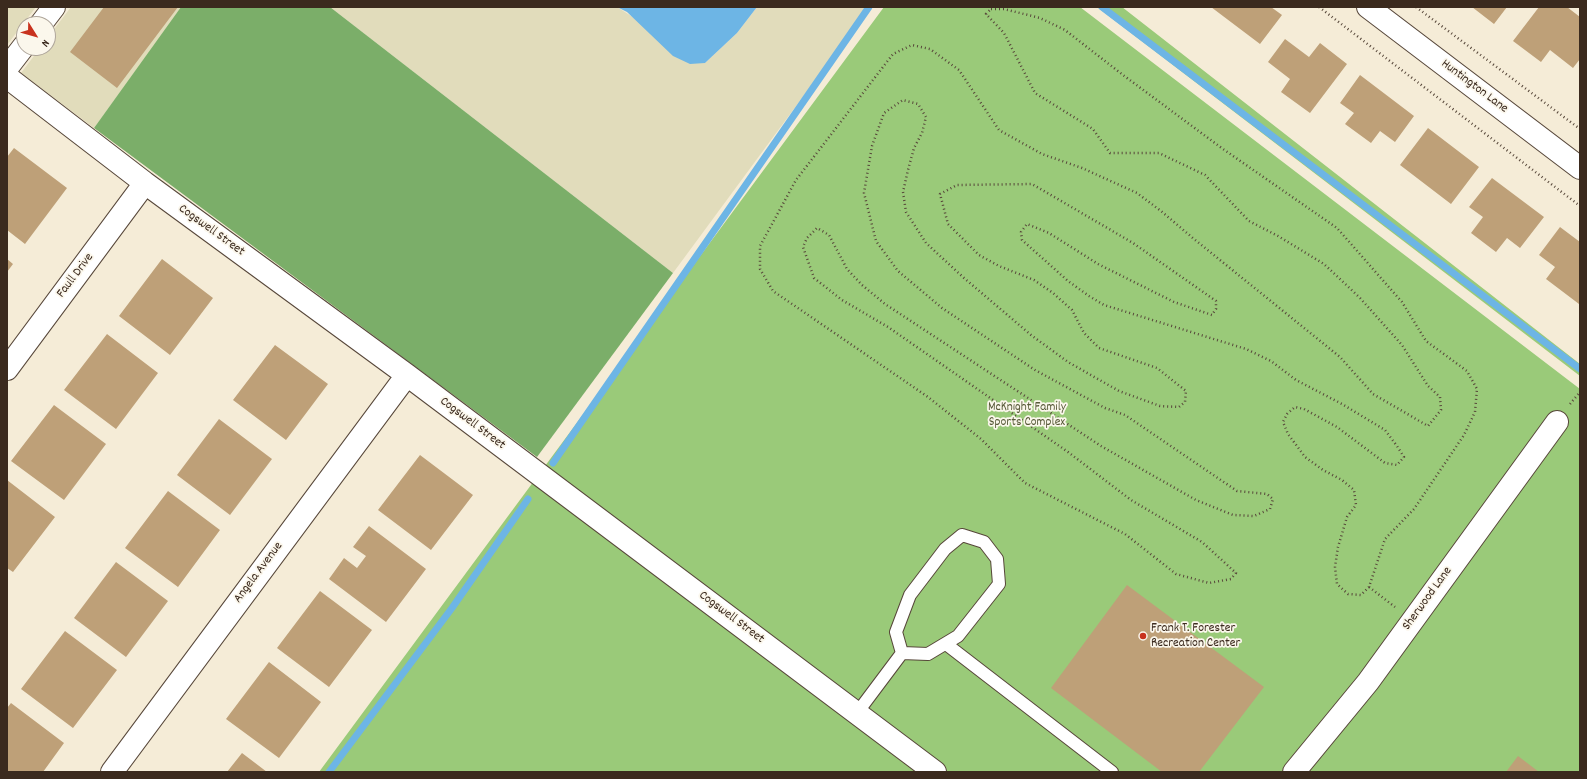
<!DOCTYPE html>
<html>
<head>
<meta charset="utf-8">
<style>
	body { margin:0 }
	#map { position:relative; width:1587px; height:779px; overflow:hidden; background:#f5ecd7; font-family:Dekko,sans-serif }
	canvas { display:block }
	.frame { position:absolute; inset:0; border:8px solid #3b2a1e; pointer-events:none }
	.north { position:absolute; left:16px; top:16px; width:40px; height:40px; box-sizing:border-box; background:#fbf7ec; border:1px solid #aea59a; border-radius:50%; rotate:127deg; font-size:11px; font-weight:700; line-height:16px; text-align:center; color:#3b2a1e }
	.north::after { content:''; display:block; margin:auto; width:14px; height:18px; background:#c8321e; clip-path:polygon(50% 0,100% 100%,50% 72%,0 100%) }
</style>
</head>
<body>
<div id="map">
<canvas width="1587" height="779"></canvas>
<div class="frame"></div>
<div class="north">N</div>
</div>
<script>
const context = document.querySelector('canvas').getContext('2d');
context.lineJoin = 'round';
function fillPath(path, color) { context.fillStyle = color; context.fill(path, 'evenodd'); }
const toPath = rows => new Path2D(rows.map(r => 'M' + r).join(''));
function trace(path, color, width, dash) { context.strokeStyle = color; context.lineWidth = width; context.lineCap = dash ? 'butt' : 'round'; context.setLineDash(dash || []); context.stroke(path); }
function label(font, color, halo, rows, align = 'center') {
  context.font = font + ' Dekko,sans-serif'; context.lineWidth = 3.5; context.setLineDash([]); context.textBaseline = 'middle'; context.strokeStyle = halo; context.fillStyle = color; for (const [text, x, y, turn = 0] of rows) {
    context.save(); context.translate(x, y); context.rotate((+turn || 0) * Math.PI / 180); context.textAlign = isNaN(turn) ? turn : align; if (halo) context.strokeText(text, 0, 0); context.fillText(text, 0, 0); context.restore();
  }
}
const built = toPath([
	[7,7,36,7,7,45],
	[71,7,181,7,94,128,21,73,40,48,48,48,48,37],
	[330,7,617,7,705,63,737,33,757,7,869,7,673,273]
]);
const green = toPath([
	[884,7,1080,7,1580,389,1580,772,319,772],
	[1097,7,1122,7,1580,364,1580,376]
]);
const forest = toPath([
	[181,7,330,7,673,273,537,457,94,128]
]);
const water = toPath([
	[617,7,757,7,737,33,705,63,690,64,673,56,627,12]
]);
const stream = toPath([
	[1102,7,1580,369],
	[553,463,869,7],
	[329,772,452,608,528,499]
]);
const building = toPath([
	[104,7,178,7,117,88,70,52],
	[1211,7,1271,7,1282,15,1260,44],
	[1472,7,1507,7,1494,24],
	[1539,7,1567,7,1580,17,1580,59,1573,68,1550,50,1541,62,1513,41],
	[1285,39,1309,57,1320,43,1347,64,1310,113,1281,92,1290,79,1268,62],
	[1360,75,1414,116,1395,142,1380,131,1371,143,1345,124,1354,113,1340,103],
	[1428,128,1479,167,1451,204,1400,165],
	[14,148,67,188,25,244,7,230,7,157],
	[1492,178,1544,217,1520,248,1507,238,1496,252,1471,233,1483,217,1469,207],
	[1560,227,1580,242,1579,304,1546,279,1555,267,1539,255],
	[7,259,13,264,7,272],
	[162,259,213,298,170,355,119,316],
	[107,334,158,373,116,429,64,390],
	[275,345,328,384,286,440,233,400],
	[54,405,106,444,64,500,11,461],
	[219,419,272,459,230,515,177,475],
	[420,455,473,495,431,550,378,510],
	[7,480,55,517,13,572,7,568],
	[168,491,220,530,178,587,125,548],
	[369,526,426,569,386,622,329,579,344,558,357,568,366,556,353,547],
	[116,562,168,601,126,657,74,618],
	[1127,585,1264,687,1199,772,1162,772,1051,688],
	[320,591,372,630,329,687,277,648],
	[65,631,117,670,73,728,21,689],
	[269,662,321,702,279,758,226,719],
	[11,703,64,743,43,772,7,772,7,708],
	[242,753,267,772,227,772],
	[1518,756,1539,772,1506,772]
]);
const path = toPath([
	[1319,7,1580,206],
	[1416,7,1580,129],
	[991,9,1004,9,1040,18,1065,30,1123,75,1223,149,1337,228,1402,302,1426,341,1467,371,1477,389,1475,412,1464,435,1414,509,1385,539,1369,587,1361,595,1348,594,1337,584,1335,567,1338,547,1347,517,1356,505,1354,490,1342,480,1323,470,1305,457,1288,434,1283,422,1287,414,1295,407,1304,409,1337,427,1385,463,1397,465,1404,457,1397,446,1385,430,1342,404,1296,380,1271,361,1246,349,1104,305,1089,296,1068,281,1022,240,1021,232,1027,224,1049,233,1098,264,1174,302,1212,315,1216,309,1216,301,1133,243,1032,184,957,185,940,194,948,224,979,255,999,266,1034,280,1053,293,1072,310,1084,333,1099,348,1157,368,1186,391,1185,402,1179,407,1160,406,1119,391,1068,362,1031,335,964,278,926,243,906,212,903,192,908,170,914,148,922,133,926,117,918,104,903,100,884,113,872,146,864,193,876,241,898,271,942,308,1035,370,1105,408,1125,415,1237,491,1267,494,1273,499,1270,509,1254,516,1233,515,1196,500,1101,446,885,304,862,285,847,269,829,235,817,228,807,238,803,247,814,278,842,300,888,327,1068,452,1131,500,1202,542,1236,573,1231,579,1209,583,1176,574,1125,534,1025,483,981,439,928,397,773,291,760,269,760,246,796,180,893,54,912,45,930,49,959,70,999,130,1042,154,1082,168,1137,193,1161,211,1194,239,1340,357,1373,394,1428,426,1441,410,1440,397,1428,386,1402,345,1360,298,1324,264,1278,236,1249,221,1205,175,1159,153,1110,153,1093,129,1035,93,1004,33,986,14,991,9],
	[1570,404,1580,392],
	[1369,587,1395,607]
]);
const service = toPath([
	[962,535,984,542,997,559,999,584,958,636,928,654,902,653,896,632,910,595,945,549,962,535],
	[946,644,1112,772],
	[857,713,902,653]
]);
const minor = toPath([
	[1368,7,1580,168],
	[41,24,54,7],
	[7,68,24,46],
	[7,77,145,183,407,375,935,772],
	[7,369,145,183],
	[112,772,407,375],
	[1294,772,1368,682,1557,422]
]);
const markers = [
	[1143,636,4,"#c8321e"]
];
const streetNames = [
	["Huntington Lane",1474,87,37],
	["Cogswell Street",211,231,36],
	["Faull Drive",76,276,-53],
	["Cogswell Street",472,424,37],
	["Angela Avenue",259,573,-53],
	["Sherwood Lane",1428,599,-54],
	["Cogswell Street",731,618,37]
];
const parkNames = [
	["McKnight Family",1027,408],
	["Sports Complex",1027,423]
];
const poiNames = [
	["Frank T. Forester",1151,629],
	["Recreation Center",1151,644]
];
fillPath(built, '#e1dcbb');
fillPath(green, '#9aca79');
fillPath(forest, '#7bae69');
fillPath(water, '#6db5e5');
trace(stream, '#6db5e5', 7);
fillPath(building, '#bea078');
trace(service, '#57473a', 14);
trace(minor, '#57473a', 24);
trace(path, '#57473a', 2.5, [1, 3]);
trace(service, '#fff', 12);
trace(minor, '#fff', 22);
for (const [x, y, r, color] of markers) { const dot = new Path2D(); dot.arc(x, y, r, 0, 2 * Math.PI); context.fillStyle = color; context.fill(dot); trace(dot, '#fbf7ec', 1.5); }
label('13px', '#3b2a1e', '#fbf7ec', streetNames);
label('13px', '#585a39', '#fbf7ec', parkNames);
label('13px', '#3b2a1e', '#fbf7ec', poiNames, 'left');
</script>
</body>
</html>
